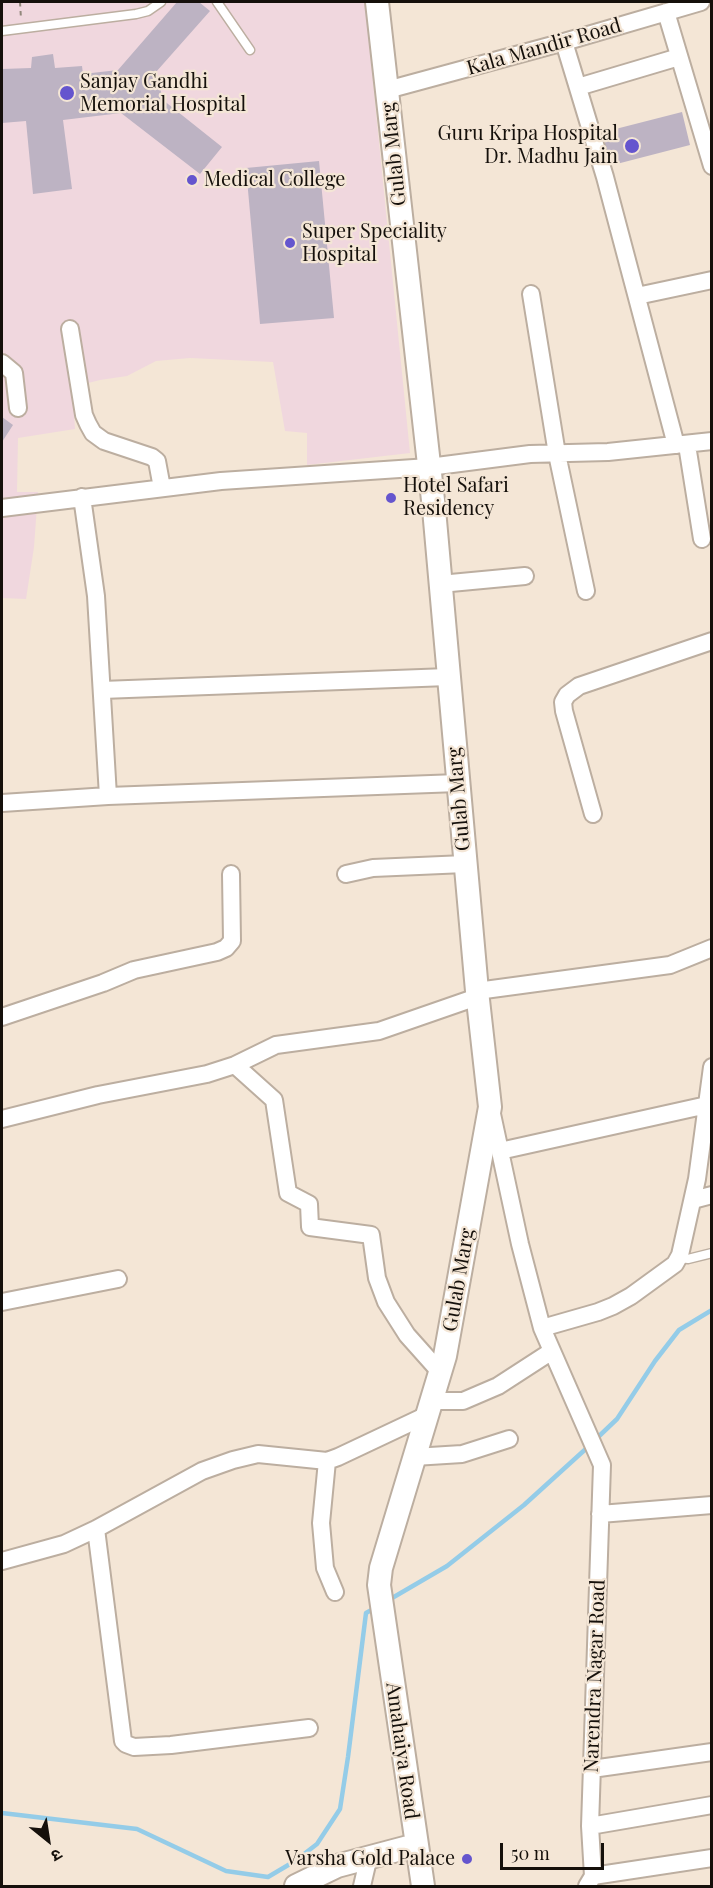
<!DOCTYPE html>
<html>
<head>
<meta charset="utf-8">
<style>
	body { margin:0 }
	#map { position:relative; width:713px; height:1888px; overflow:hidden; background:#f4e6d6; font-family:"Playfair Display","Noto Sans Devanagari",serif }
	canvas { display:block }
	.frame { position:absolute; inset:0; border:3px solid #15100b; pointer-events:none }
	.north { position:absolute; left:18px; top:1810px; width:60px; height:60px; -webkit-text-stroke:4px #f4e6d6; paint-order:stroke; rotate:150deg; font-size:16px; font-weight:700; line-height:24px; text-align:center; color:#15100b }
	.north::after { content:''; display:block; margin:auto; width:21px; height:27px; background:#15100b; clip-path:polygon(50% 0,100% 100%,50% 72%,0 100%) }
	.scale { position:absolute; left:500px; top:1843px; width:104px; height:27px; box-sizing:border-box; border:3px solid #15100b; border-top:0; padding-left:8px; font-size:18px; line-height:21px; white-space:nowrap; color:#15100b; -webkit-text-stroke:4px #f4e6d6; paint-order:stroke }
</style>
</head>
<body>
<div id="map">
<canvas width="713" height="1888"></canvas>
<div class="frame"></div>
<div class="north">उ</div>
<div class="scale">50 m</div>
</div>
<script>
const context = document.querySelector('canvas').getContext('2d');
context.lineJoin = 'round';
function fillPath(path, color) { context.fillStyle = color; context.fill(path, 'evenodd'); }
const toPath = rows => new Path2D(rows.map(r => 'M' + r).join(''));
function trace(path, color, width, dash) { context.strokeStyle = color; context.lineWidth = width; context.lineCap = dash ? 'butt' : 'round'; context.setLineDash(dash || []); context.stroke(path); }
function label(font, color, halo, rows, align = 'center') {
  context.font = font + ' "Playfair Display",serif'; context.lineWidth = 4.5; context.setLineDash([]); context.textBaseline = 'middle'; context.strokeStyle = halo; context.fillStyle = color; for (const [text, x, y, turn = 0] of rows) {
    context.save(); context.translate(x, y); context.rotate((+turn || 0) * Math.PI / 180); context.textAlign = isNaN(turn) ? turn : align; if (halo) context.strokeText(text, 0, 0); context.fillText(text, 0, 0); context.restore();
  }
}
const education = toPath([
	[2,2,365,2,410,453,307,465,307,433,285,431,273,362,190,358,156,361,127,376,100,380,72,387,75,429,18,438,17,492,38,492,34,547,26,599,2,598]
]);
const stream = toPath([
	[595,1440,617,1419,655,1361,679,1330,712,1310],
	[387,1601,447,1566,524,1505,589,1446],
	[2,1813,137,1829,226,1871,268,1877,295,1861,317,1844,340,1809,348,1757,366,1613,375,1608]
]);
const building = toPath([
	[177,2,199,2,210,11,156,72,163,100,222,147,200,174,121,113,63,120,72,189,33,194,26,121,2,123,2,69,31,68,32,57,53,54,55,68,82,66,83,74,118,70],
	[682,112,690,145,605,167,596,134],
	[319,161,334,318,260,324,246,168],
	[2,417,13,425,2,442]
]);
const path = toPath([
	[20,2,21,19]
]);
const lane = toPath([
	[217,2,250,50],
	[2,31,136,14,148,11,161,2],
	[678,1258,688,1259,712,1253]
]);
const street = toPath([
	[666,12,712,166],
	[564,42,605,177,676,445],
	[578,87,679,57],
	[387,90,564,42,701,2],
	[531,294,557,454,586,591],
	[637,296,712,280],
	[70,329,84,415,88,424,93,433,104,441,152,457,157,461,162,488],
	[2,363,14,373,18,408],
	[687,445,702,539],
	[82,497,96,596,108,796],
	[2,508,221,481,429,467,530,454,608,452,712,441],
	[440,584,525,576],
	[102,690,448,677],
	[2,803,108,796,458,783],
	[593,814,564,711,563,702,567,695,579,686,712,641],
	[346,874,373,868,465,864],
	[477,991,670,965,712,948],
	[2,1017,103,983,134,970,217,952,226,948,232,941,231,874],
	[235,1065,274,1100,288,1193,309,1204,310,1227,371,1235,377,1278,386,1302,407,1335,440,1372],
	[492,1114,520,1244,542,1328,602,1465,590,1826,593,1876,587,1886],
	[2,1119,98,1095,207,1074,235,1065,276,1045,379,1031,477,997],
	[500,1151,707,1105],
	[693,1200,712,1195],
	[2,1302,118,1279],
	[542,1328,598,1312,613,1306,631,1296,675,1264,680,1255,697,1179,712,1067],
	[431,1401,463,1401,498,1386,552,1351],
	[414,1457,462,1454,509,1439],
	[327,1461,321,1523,325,1568,335,1592],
	[600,1514,712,1505],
	[96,1529,123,1741,126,1744,134,1747,171,1745,309,1728],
	[2,1561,64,1544,96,1529,202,1471,233,1460,258,1454,327,1461,338,1457,427,1415],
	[592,1769,712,1752],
	[590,1826,712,1805],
	[593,1876,712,1858],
	[362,1886,369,1856]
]);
const secondary = toPath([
	[377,2,434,509,477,991,490,1107,445,1356,381,1568,379,1585,423,1886],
	[296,1886,337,1866,416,1845]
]);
const markers = [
	[67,93,8,"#6555ce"],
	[632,146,8,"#6555ce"],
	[192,180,6,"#6555ce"],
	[290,243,6,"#6555ce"],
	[391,498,6,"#6555ce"],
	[467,1859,6,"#6555ce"]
];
const streetNames = [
	["Kala Mandir Road",544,47,-16],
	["Gulab Marg",394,154,-96],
	["Gulab Marg",459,799,-95],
	["Gulab Marg",459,1280,-80],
	["Narendra Nagar Road",595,1676,-88],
	["Amahaiya Road",402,1751,82]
];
const poiNames = [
	["Sanjay Gandhi",80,82],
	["Memorial Hospital",80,105],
	["Guru Kripa Hospital",618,134,"right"],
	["Dr. Madhu Jain",618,157,"right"],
	["Medical College",204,180],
	["Super Speciality",302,232],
	["Hospital",302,255],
	["Hotel Safari",403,486],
	["Residency",403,509],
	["Varsha Gold Palace",455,1859,"right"]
];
fillPath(education, '#f0d7de');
trace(stream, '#94cce8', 4.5);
fillPath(building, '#bdb3c3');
trace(lane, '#bcaea0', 11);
trace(street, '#bcaea0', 20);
trace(secondary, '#bcaea0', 26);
trace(path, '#92887c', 2, [4.5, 4.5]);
trace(lane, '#fff', 8);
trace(street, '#fff', 16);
trace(secondary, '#fff', 22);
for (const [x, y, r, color] of markers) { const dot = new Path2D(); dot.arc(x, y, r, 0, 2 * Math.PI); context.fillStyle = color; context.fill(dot); trace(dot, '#f4e6d6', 2); }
label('20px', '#15100b', '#f4e6d6', streetNames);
label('20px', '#15100b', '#f4e6d6', poiNames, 'left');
</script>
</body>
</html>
